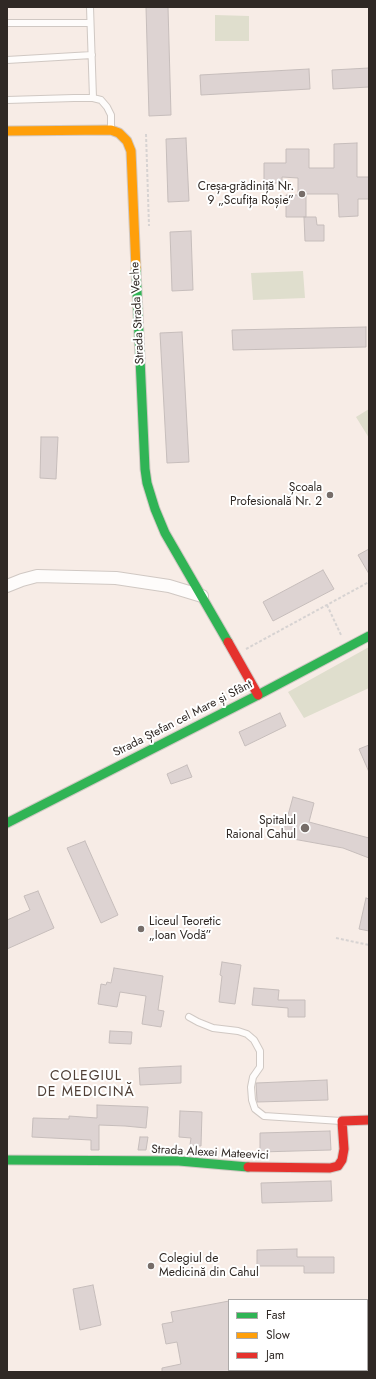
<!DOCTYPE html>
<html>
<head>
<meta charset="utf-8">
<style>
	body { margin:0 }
	#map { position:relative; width:376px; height:1379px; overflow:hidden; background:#f7ece6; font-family:Jost,sans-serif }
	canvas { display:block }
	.frame { position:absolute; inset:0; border:8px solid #302925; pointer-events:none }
	.legend { position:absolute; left:228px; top:1299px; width:140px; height:72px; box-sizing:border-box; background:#fff; border:1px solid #aca9a8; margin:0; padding:5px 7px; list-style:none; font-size:12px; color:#302925 }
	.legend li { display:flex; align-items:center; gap:8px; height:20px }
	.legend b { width:20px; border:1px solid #aca9a8 }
</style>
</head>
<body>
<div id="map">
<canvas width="376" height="1379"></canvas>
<div class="frame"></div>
<ul class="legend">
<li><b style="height:5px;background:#30b455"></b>Fast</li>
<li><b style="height:5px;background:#ff9f0a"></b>Slow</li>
<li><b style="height:5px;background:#e5322d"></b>Jam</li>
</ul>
</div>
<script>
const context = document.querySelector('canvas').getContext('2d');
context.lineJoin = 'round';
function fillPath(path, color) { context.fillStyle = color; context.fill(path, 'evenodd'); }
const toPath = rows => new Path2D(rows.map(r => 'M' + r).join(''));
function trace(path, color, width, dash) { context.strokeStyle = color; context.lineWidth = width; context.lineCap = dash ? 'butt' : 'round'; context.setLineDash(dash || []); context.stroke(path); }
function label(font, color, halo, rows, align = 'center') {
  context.font = font + ' Jost,sans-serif'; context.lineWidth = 4; context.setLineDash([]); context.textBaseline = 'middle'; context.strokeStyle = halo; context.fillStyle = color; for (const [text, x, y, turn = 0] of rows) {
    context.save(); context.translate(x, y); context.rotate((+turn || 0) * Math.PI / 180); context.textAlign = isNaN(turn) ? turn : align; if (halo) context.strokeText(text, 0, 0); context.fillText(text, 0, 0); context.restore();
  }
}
const green = toPath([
	[215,15,249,16,249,41,215,41],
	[303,271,305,298,253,300,251,273],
	[369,409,369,438,356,417],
	[369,647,369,688,304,718,288,692]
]);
const building = toPath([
	[146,7,168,7,171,115,149,116,146,7],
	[369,68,369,87,333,89,332,70,369,68],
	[309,69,310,89,201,95,200,75,309,69],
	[186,138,189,201,168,202,166,139,186,138],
	[357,143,357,177,369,177,369,199,358,199,358,216,339,217,338,194,306,194,306,217,286,217,286,195,298,195,298,178,282,177,282,183,264,183,264,163,286,163,286,149,309,149,309,168,334,168,334,144,357,143],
	[304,217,316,217,317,225,324,225,324,241,305,241,304,217],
	[191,231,193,290,172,291,170,232,191,231],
	[366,327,366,347,233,350,232,330,366,327],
	[182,332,189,462,167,463,160,333,182,332],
	[41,437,58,437,56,479,40,478,41,437],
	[369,549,369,574,358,555,369,549],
	[323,570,334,589,273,621,263,602,323,570],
	[280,713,286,726,245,746,239,732,280,713],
	[369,745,369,772,359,749,369,745],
	[187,765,192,777,171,784,167,774,187,765],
	[293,797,314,803,309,822,369,838,369,858,343,848,282,837,293,797],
	[85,841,118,915,101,923,67,848,85,841],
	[38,891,54,928,7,949,7,920,30,910,24,896,38,891],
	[366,898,369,899,369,931,359,929,366,898],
	[222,962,241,965,235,1004,219,1002,222,976,220,975,222,962],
	[114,968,163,976,158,1010,164,1011,161,1027,142,1024,146,996,120,992,117,1007,98,1004,101,984,106,985,107,982,111,983,114,968],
	[254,988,279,990,278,1000,305,1000,305,1017,288,1017,288,1008,252,1005,254,988],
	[110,1031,132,1032,131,1044,109,1043,110,1031],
	[181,1066,181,1083,140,1085,139,1068,181,1066],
	[327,1080,328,1100,257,1102,257,1101,256,1083,327,1080],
	[97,1105,148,1107,146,1128,125,1126,99,1125,99,1150,91,1150,91,1140,32,1137,33,1118,69,1119,69,1116,97,1118,97,1105],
	[180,1111,202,1112,201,1146,190,1145,191,1138,179,1137,180,1111],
	[330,1131,331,1150,260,1152,260,1133,330,1131],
	[140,1137,148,1137,146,1150,138,1150,140,1137],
	[331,1181,332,1201,262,1203,261,1183,331,1181],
	[297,1249,297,1257,334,1257,334,1273,304,1273,304,1266,257,1266,257,1250,297,1249],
	[93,1285,101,1325,80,1330,73,1289,93,1285],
	[229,1301,229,1372,162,1372,162,1368,181,1364,177,1342,166,1344,162,1324,173,1322,171,1312,229,1301]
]);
const path = toPath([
	[146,134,149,226],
	[327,605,341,635],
	[246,649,369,582],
	[336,938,369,945]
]);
const lane = toPath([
	[90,7,93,98],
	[7,23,90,23],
	[7,60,92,55],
	[7,100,74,98,93,98,101,100,107,107,111,115,111,129],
	[189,1017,198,1022,213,1028,238,1031,247,1034,254,1040,260,1051,260,1067,253,1077,251,1087,252,1100,255,1109,264,1116,341,1121]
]);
const street = toPath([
	[7,586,22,580,37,576,116,578,169,586,202,596]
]);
const fast = toPath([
	[136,269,145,469,147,483,155,509,165,533,228,642],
	[7,823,258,695,369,636],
	[7,1160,179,1161,248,1167]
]);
const slow = toPath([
	[7,131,111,130,119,133,127,141,131,151,136,269]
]);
const jam = toPath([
	[228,642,258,695],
	[248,1167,330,1168,338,1166,342,1160,344,1149,342,1121,369,1120]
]);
const markers = [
	[302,194,4,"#766d69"],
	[330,495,4,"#766d69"],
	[305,828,5,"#766d69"],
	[141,929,4,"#766d69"],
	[151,1266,4,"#766d69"]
];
const poiNames = [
	["Creșa-grădiniță Nr.",294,187],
	["9 „Scufița Roșie”",294,201],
	["Școala",322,488],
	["Profesională Nr. 2",322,502],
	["Spitalul",296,821],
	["Raional Cahul",296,835],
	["Liceul Teoretic",149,922,"left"],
	["„Ioan Vodă”",149,936,"left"],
	["Colegiul de",159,1259,"left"],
	["Medicină din Cahul",159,1273,"left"]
];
const streetNames = [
	["Strada Strada Veche",138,313,-93],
	["Strada Ștefan cel Mare și Sfânt",183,719,-27],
	["Strada Alexei Mateevici",210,1153,3]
];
const quarterNames = [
	["COLEGIUL",86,1077],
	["DE MEDICINĂ",86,1093]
];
fillPath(green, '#dfdecd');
fillPath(building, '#ddd3d2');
trace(building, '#c6bdbb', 1);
trace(lane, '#d0c8c3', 8);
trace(street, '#d0c8c3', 14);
trace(fast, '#d0c8c3', 11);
trace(slow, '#d0c8c3', 11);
trace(jam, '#d0c8c3', 11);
trace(path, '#d7d3d2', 2, [3, 2]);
trace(lane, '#fefcfb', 6);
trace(street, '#fefcfb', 12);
trace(fast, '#30b455', 9);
trace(slow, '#ff9f0a', 9);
trace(jam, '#e5322d', 9);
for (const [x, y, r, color] of markers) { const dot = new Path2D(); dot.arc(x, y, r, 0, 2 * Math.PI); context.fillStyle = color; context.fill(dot); trace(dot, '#fff', 1.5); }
label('12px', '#302925', '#fff', poiNames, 'right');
label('12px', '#302925', '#fff', streetNames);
context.letterSpacing = '1px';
label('14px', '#504037', '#fff', quarterNames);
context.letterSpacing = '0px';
</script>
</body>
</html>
